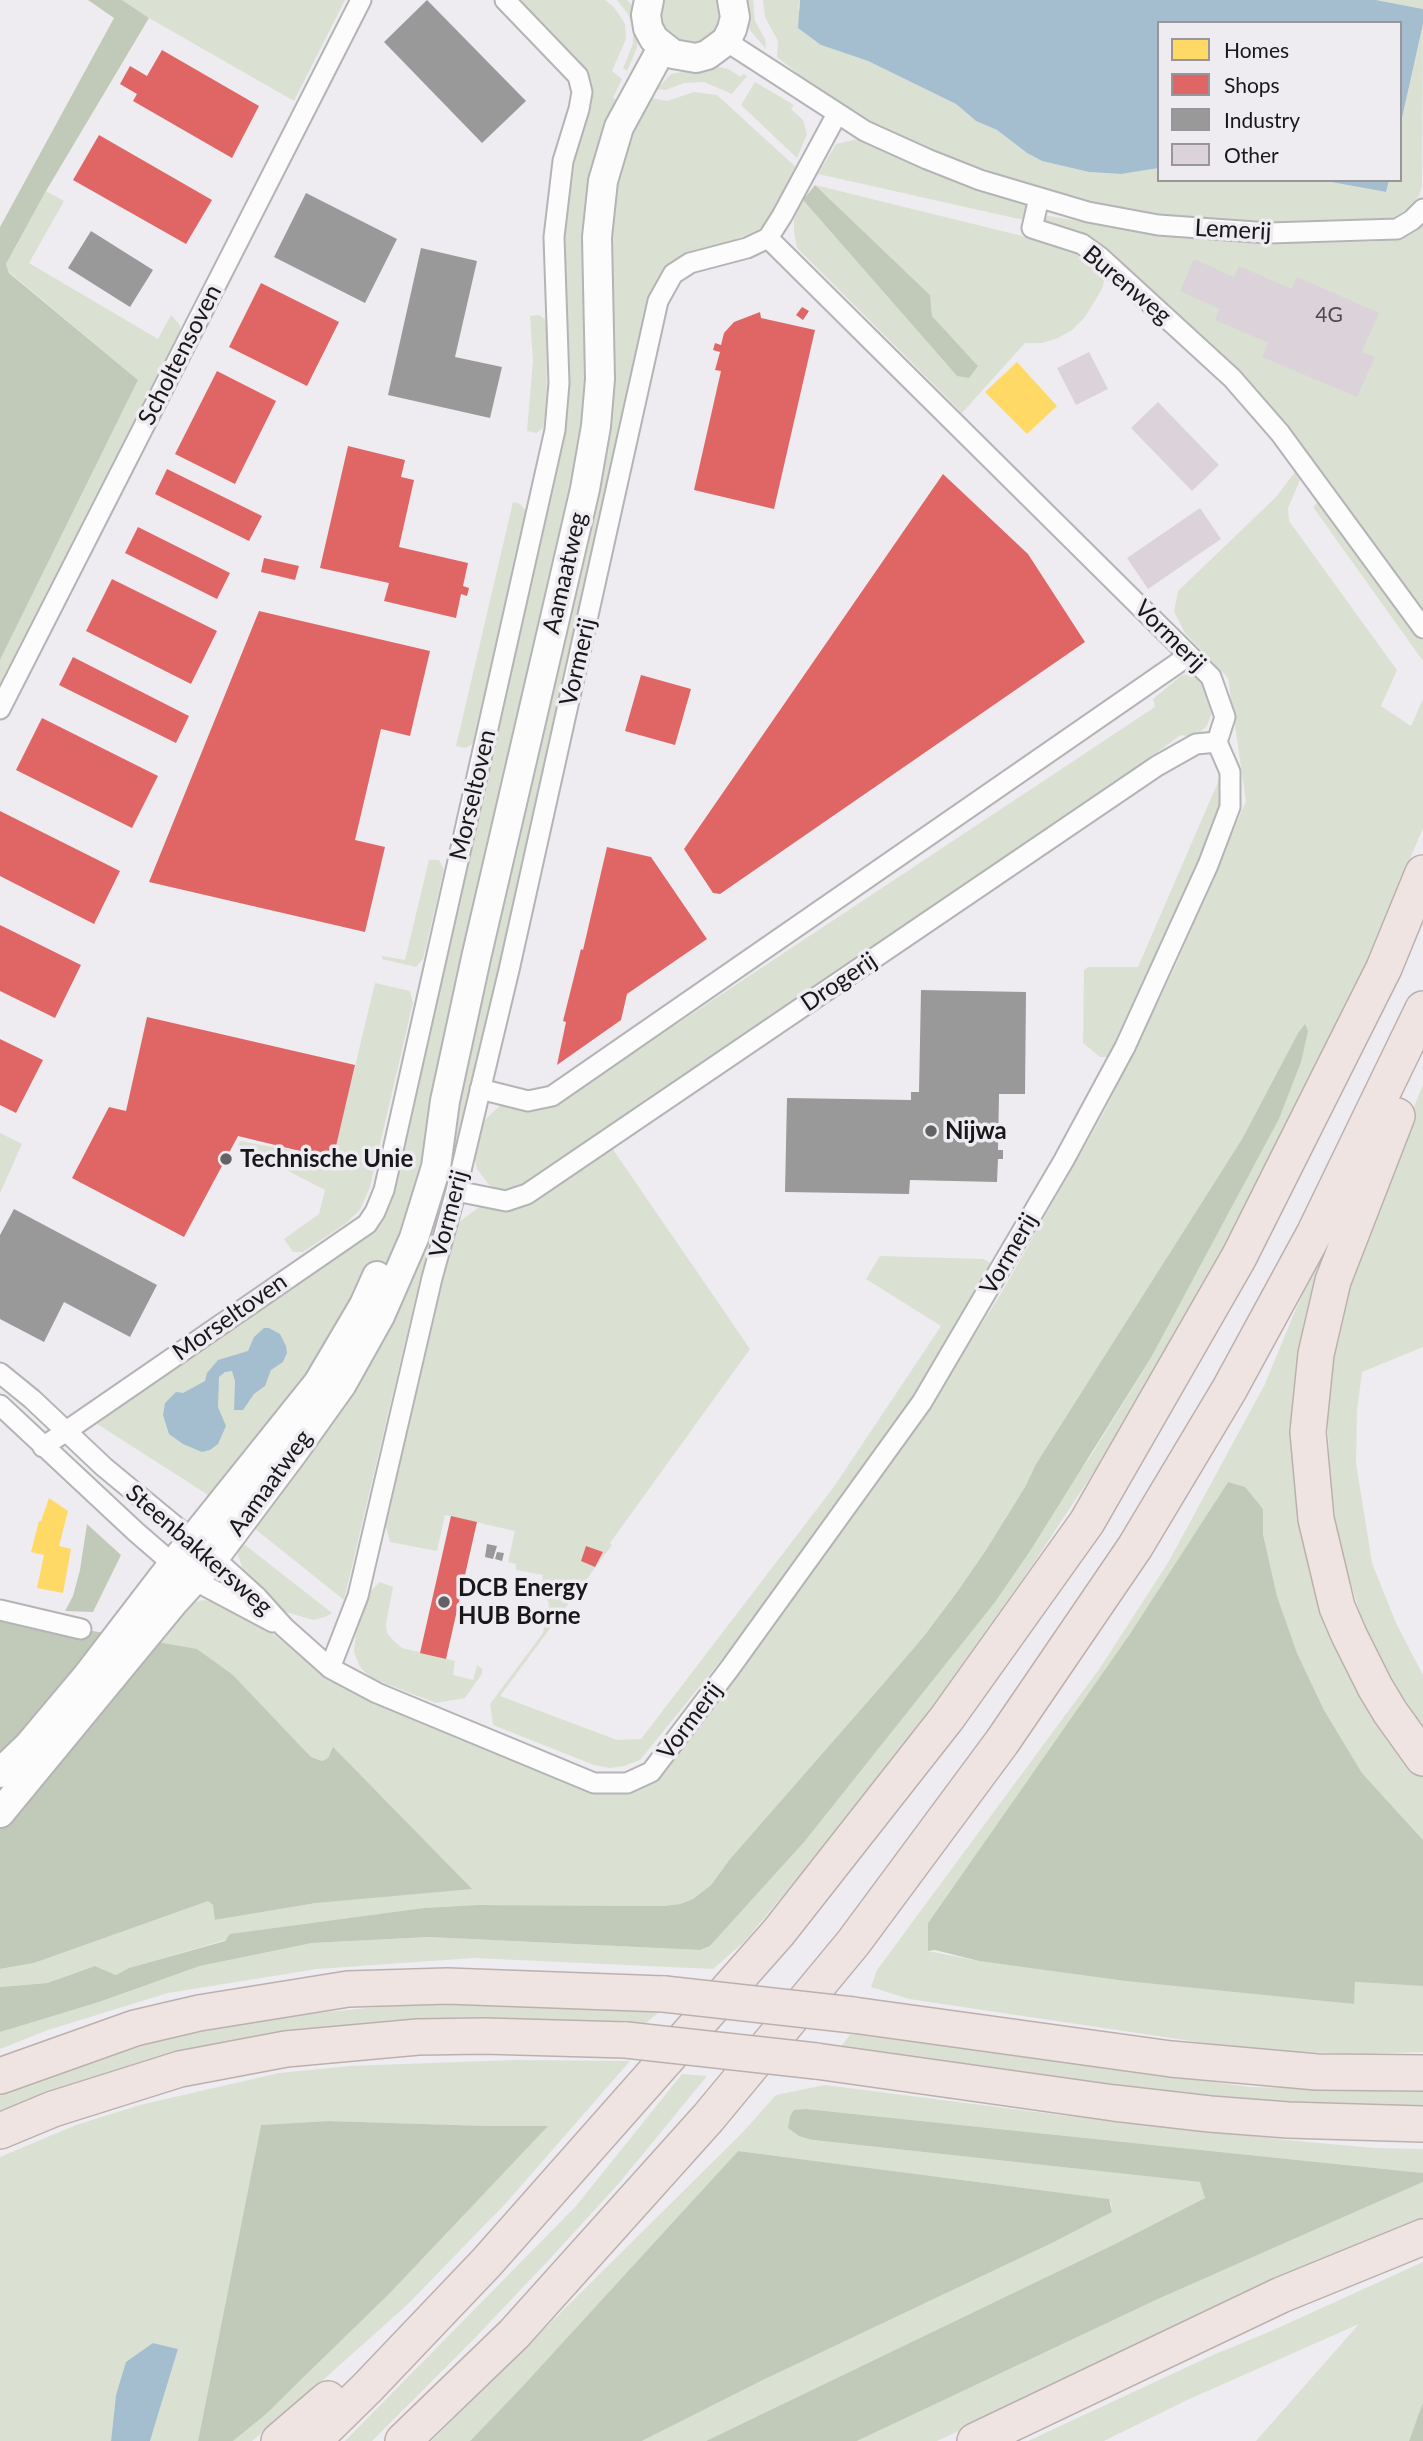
<!DOCTYPE html>
<html>
<head>
<meta charset="utf-8">
<style>
	body { margin:0 }
	#map { position:relative; width:1423px; height:2441px; overflow:hidden; background:#eeecf0; font-family:Lato,sans-serif }
	canvas { display:block }
	.legend { position:absolute; left:1157px; top:21px; width:245px; height:161px; box-sizing:border-box; background:#eeebf1; border:2px solid #98969b; margin:0; padding:9px 12px; list-style:none; font-size:21px; color:#181719 }
	.legend li { display:flex; align-items:center; gap:14px; height:35px }
	.legend b { width:35px; border:2px solid #98969b }
</style>
</head>
<body>
<div id="map">
<canvas width="1423" height="2441"></canvas>
<ul class="legend">
<li><b style="height:19px;background:#ffd966"></b>Homes</li>
<li><b style="height:19px;background:#e06666"></b>Shops</li>
<li><b style="height:19px;background:#999"></b>Industry</li>
<li><b style="height:19px;background:#dcd3da"></b>Other</li>
</ul>
</div>
<script>
const context = document.querySelector('canvas').getContext('2d');
context.lineJoin = 'round';
function fillPath(path, color) { context.fillStyle = color; context.fill(path, 'evenodd'); }
const toPath = rows => new Path2D(rows.map(r => 'M' + r).join(''));
function trace(path, color, width, dash) { context.strokeStyle = color; context.lineWidth = width; context.lineCap = dash ? 'butt' : 'round'; context.setLineDash(dash || []); context.stroke(path); }
function label(font, color, halo, rows, align = 'center') {
  context.font = font + ' Lato,sans-serif'; context.lineWidth = 7; context.setLineDash([]); context.textBaseline = 'middle'; context.strokeStyle = halo; context.fillStyle = color; for (const [text, x, y, turn = 0] of rows) {
    context.save(); context.translate(x, y); context.rotate((+turn || 0) * Math.PI / 180); context.textAlign = isNaN(turn) ? turn : align; if (halo) context.strokeText(text, 0, 0); context.fillText(text, 0, 0); context.restore();
  }
}
const green = toPath([
	[122,0,345,0,294,101,149,18],
	[518,0,605,0,614,7,625,24,626,39,612,71,622,79,613,98,645,111,652,98,667,101,694,92,717,95,798,169,779,210,763,227,662,274,604,511,437,1234,419,1283,344,1600,230,1509,91,1420,368,1233,378,1224,384,1215,557,466,568,403,569,346,562,241,573,165,592,102,585,69],
	[617,0,627,0,633,6,638,32,637,48,627,71,623,68,633,44,633,28,628,14],
	[663,0,718,0,721,15,718,27,711,38,699,44,674,41,662,28,659,10],
	[745,0,753,0,755,21,765,39,766,49,749,29],
	[763,0,800,0,798,8,821,45,868,61,956,104,976,121,997,130,1027,153,1042,161,1089,172,1121,174,1159,168,1159,180,1320,180,1385,192,1389,180,1400,180,1400,127,1423,24,1422,186,1419,196,1407,209,1393,218,1384,220,1267,224,1172,217,1059,196,939,154,886,130,844,106,807,81,777,57,778,41,765,17],
	[1377,0,1423,0,1423,9],
	[715,66,728,69,741,77,743,74,747,76,732,94,704,82,684,83,666,90,657,89,671,74],
	[755,82,794,105,791,109,803,120,807,134,797,158,741,105],
	[862,138,966,184,1026,204,1026,219,1019,219,818,174,836,144],
	[815,185,1071,248,1106,274,1102,289,1085,317,1072,330,1058,338,1042,343,1025,343,962,413,797,248,794,232,794,219,803,200,957,376,978,366,932,316,930,295],
	[46,191,64,201,29,263,158,339,171,315,180,325,180,334,0,690,0,660,138,380,9,272,6,264],
	[1049,216,1143,232,1254,243,1370,242,1398,238,1413,233,1423,225,1423,615,1332,485,1328,488,1273,414,1046,224,1044,220,1045,217],
	[539,315,546,320,547,404,543,428,536,433,527,431,533,361,530,316],
	[1295,472,1300,480,1288,508,1289,521,1397,670,1381,706,1411,726,1423,699,1423,828,1328,1054,1271,1164,1174,1342,1111,1446,1031,1567,913,1734,824,1846,745,1941,713,1969,474,1958,317,1969,168,1993,48,2030,0,2049,0,2032,14,2027,99,2002,200,1966,312,1943,429,1937,700,1950,710,1946,805,1841,952,1655,1092,1454,1152,1356,1279,1119,1305,1025,1298,1033,1242,1139,1036,1464,1025,1487,986,1550,957,1592,924,1636,883,1684,730,1859,711,1885,693,1899,680,1904,663,1906,477,1905,424,1908,225,1940,130,1968,116,1975,95,1966,47,1983,0,1987,0,1969,34,1963,209,1900,213,1905,216,1920,316,1903,333,1748,328,1758,322,1761,311,1757,233,1675,155,1642,189,1603,204,1600,226,1604,276,1636,319,1670,353,1691,387,1706,624,1792,638,1789,650,1779,766,1637,893,1461,999,1297,1103,1114,1175,967,1246,801,1228,678,1185,633,1174,612,1178,591,1276,497],
	[513,502,520,504,527,512,473,744,465,748,456,746],
	[1318,502,1423,641,1423,661,1313,507],
	[1190,674,1201,680,1208,688,1214,707,1207,726,1199,733,1192,737,1181,735,1119,780,520,1190,502,1191,489,1185,477,1169,474,1156,477,1136,485,1120,493,1112,500,1106,521,1108,556,1104,1155,707,1153,699,1182,675],
	[1221,775,1226,794,1207,843,1110,1052,1107,1057,1100,1057,1083,1043,1084,970,1088,967,1138,967],
	[429,860,439,860,444,870,423,959,416,967,382,959,382,956,405,960],
	[375,983,410,991,413,1003,370,1187,360,1210,345,1224,303,1252,293,1252,284,1239,319,1214,325,1190,238,1145,240,1141,333,1158],
	[1423,1085,1423,1347,1362,1372,1357,1411,1356,1463,1372,1563,1396,1623,1423,1675,1423,1730,1404,1705,1375,1651,1363,1623,1348,1574,1337,1534,1331,1484,1326,1400,1343,1301,1389,1167],
	[0,1133,22,1144,0,1193],
	[612,1148,750,1349,610,1543,612,1545,500,1696,617,1740,641,1739,833,1488,941,1326,866,1279,880,1256,983,1259,995,1265,944,1352,757,1616,640,1760,624,1766,610,1768,594,1765,493,1725,490,1704,543,1633,549,1604,541,1587,543,1575,516,1570,516,1564,508,1562,515,1531,445,1515,437,1551,390,1542,384,1520,452,1235,459,1222,482,1205,512,1210,533,1204],
	[1370,1154,1331,1260,1313,1538,1423,1770,1423,1840,1362,1773,1324,1710,1297,1653,1277,1596,1263,1534,1263,1509,1228,1482,1131,1634,928,1923,928,1951,979,1961,1354,2004,1354,1982,1423,1986,1423,2052,1367,2054,1258,2051,909,1999,871,1987,877,1970,1100,1668,1169,1561,1265,1384,1298,1304],
	[240,1541,332,1613,325,1617,313,1620,286,1612,244,1573,237,1552],
	[380,1582,393,1587,386,1624,387,1633,394,1641,402,1648,455,1661,453,1675,473,1680,477,1665,482,1669,482,1674,465,1698,436,1703,371,1678,360,1667,354,1652,356,1630,365,1596],
	[430,2002,665,2007,638,2030,446,2030,0,2122,0,2089,191,2031,234,2021],
	[852,2032,1250,2087,1423,2091,1423,2115,1328,2115,836,2053],
	[514,2060,630,2061,507,2202,406,2306,277,2421,252,2441,233,2441,292,2389,390,2293,547,2126,488,2126,328,2121,261,2125,198,2441,150,2441,178,2349,153,2343,116,2395,111,2441,0,2441,0,2157,76,2125,140,2105,279,2073,350,2066],
	[682,2074,707,2076,620,2182,547,2262,471,2342,372,2441,345,2441,576,2206],
	[825,2085,1060,2115,1297,2141,1375,2148,1423,2149,1423,2173,806,2109,813,2140,1201,2182,1205,2198,1117,2243,706,2441,642,2441,763,2380,1054,2242,1112,2212,1111,2203,1108,2199,738,2151,521,2388,470,2441,431,2441,743,2132,776,2095],
	[1423,2182,1423,2225,1332,2258,937,2441,857,2441,1158,2299],
	[1423,2262,1423,2402,1409,2441,1256,2441,1359,2324,1185,2401,1104,2441,1028,2441,1213,2355,1269,2332]
]);
const forest = toPath([
	[88,0,122,0,149,18,46,191,6,264,9,273,138,380,0,660,0,227,114,18],
	[815,185,930,295,932,316,978,366,969,378,957,376,803,200],
	[1305,1024,1308,1031,1301,1062,1279,1119,1152,1356,1030,1551,995,1602,805,1841,710,1946,700,1950,429,1937,312,1943,200,1966,99,2002,0,2032,0,1987,47,1983,95,1966,116,1975,129,1968,225,1941,230,1934,424,1908,477,1905,663,1906,680,1904,693,1899,711,1885,730,1859,883,1684,924,1636,957,1592,986,1550,1025,1487,1036,1464,1242,1139,1298,1033],
	[1228,1482,1245,1487,1263,1509,1263,1534,1277,1596,1297,1653,1324,1710,1362,1773,1423,1840,1423,1986,1355,1982,1354,2004,1126,1981,979,1961,935,1950,928,1951,928,1923,1130,1634],
	[87,1524,121,1555,93,1612,65,1611,73,1596,80,1570],
	[0,1615,197,1649,233,1675,311,1757,322,1761,328,1758,333,1747,472,1889,316,1903,215,1920,213,1905,208,1901,34,1963,0,1969],
	[806,2109,1423,2173,1423,2182,1158,2299,857,2441,706,2441,1117,2243,1205,2198,1200,2182,813,2140,799,2136,788,2128,790,2116,794,2110],
	[328,2121,488,2126,548,2126,390,2293,266,2414,233,2441,198,2441,261,2125],
	[738,2151,1109,2199,1112,2212,1054,2242,763,2380,642,2441,470,2441,521,2388],
	[1423,2402,1423,2441,1409,2441]
]);
const water = toPath([
	[800,0,1376,0,1423,9,1423,24,1400,127,1400,23,1159,23,1159,168,1121,174,1089,172,1042,161,1027,153,997,130,976,121,956,104,868,61,821,45,798,28],
	[1320,180,1389,180,1386,192],
	[264,1328,269,1328,280,1334,286,1346,287,1353,283,1362,271,1370,265,1386,254,1394,243,1410,234,1410,235,1381,232,1371,225,1372,219,1377,218,1407,226,1426,218,1444,210,1450,202,1452,183,1444,169,1434,163,1415,165,1403,176,1392,183,1393,205,1381,207,1373,218,1360,248,1351,254,1337],
	[153,2343,178,2349,150,2441,111,2441,116,2395,126,2362]
]);
const homes = toPath([
	[1017,362,1057,406,1027,434,985,392],
	[49,1498,68,1511,59,1546,71,1549,63,1593,37,1588,44,1555,31,1552,39,1521,41,1521]
]);
const shops = toPath([
	[162,50,259,106,232,158,133,101,137,94,120,84,130,66,147,76],
	[99,135,212,200,186,244,73,180],
	[261,283,339,322,307,386,229,347],
	[802,307,809,311,803,320,796,315],
	[760,312,761,318,815,330,774,509,694,490,721,371,715,370,720,352,713,350,715,343,721,345,724,333,734,322],
	[217,371,276,401,235,484,175,454],
	[348,446,405,460,401,477,414,480,399,547,468,563,463,586,469,588,467,596,461,594,456,618,384,601,389,583,320,568],
	[167,469,262,516,249,541,155,494],
	[943,474,1028,554,1085,642,720,894,713,893,684,849],
	[138,527,230,573,217,599,125,553],
	[264,558,299,566,295,580,261,572],
	[112,579,217,631,191,684,86,631],
	[259,611,430,651,410,736,381,729,355,840,385,847,365,932,149,882],
	[73,657,189,716,176,743,59,685],
	[641,675,691,689,675,745,625,731],
	[42,718,158,776,132,828,16,770],
	[0,811,120,871,94,924,0,876],
	[607,847,651,857,707,939,627,994,621,1020,557,1065,566,1022,563,1021,581,949,583,950],
	[0,925,81,965,55,1018,0,991],
	[147,1017,355,1065,333,1159,238,1136,184,1237,72,1178,109,1107,126,1111],
	[0,1039,43,1060,16,1113,0,1105],
	[451,1516,477,1522,446,1659,420,1653],
	[586,1546,603,1552,595,1567,581,1561]
]);
const industry = toPath([
	[427,0,526,101,482,143,384,42],
	[306,193,397,239,365,303,274,257],
	[91,231,153,270,130,307,68,268],
	[421,248,477,261,455,357,502,367,490,418,388,395],
	[921,990,1026,992,1025,1094,999,1094,998,1150,1003,1150,1003,1159,998,1159,997,1182,910,1180,909,1194,785,1192,787,1098,911,1100,911,1092,919,1092],
	[14,1209,157,1285,130,1337,64,1302,44,1342,0,1319,0,1235],
	[487,1544,497,1546,493,1559,485,1557],
	[497,1552,504,1553,502,1561,495,1559]
]);
const building = toPath([
	[1194,259,1234,277,1239,266,1292,289,1297,277,1379,313,1362,352,1375,357,1357,397,1262,357,1268,343,1215,320,1219,309,1180,291],
	[1089,352,1108,389,1076,405,1057,368],
	[1158,402,1219,465,1192,491,1131,428],
	[1200,508,1221,539,1148,589,1127,558]
]);
const street = toPath([
	[726,41,865,131,927,159,980,180,1088,212,1158,225,1269,233,1397,229,1412,220,1423,209],
	[1039,198,1032,228,1082,244,1100,257,1232,378,1280,433,1423,628],
	[768,238,782,216,837,114],
	[0,709,361,0],
	[480,1089,528,1101,552,1096,1188,656],
	[456,1191,506,1201,527,1194,1157,766,1196,744,1217,742],
	[0,1373,32,1399,104,1467,214,1558,257,1597,284,1627,330,1668,377,1693,594,1783,627,1783,651,1772,730,1668,922,1402,1064,1160,1125,1047,1208,865,1230,807,1230,772,1217,742,1225,717,1211,677,768,238,747,248,690,263,673,274,658,301,509,970,456,1191,432,1278,358,1596,330,1668],
	[0,1405,136,1532,173,1564,194,1580,273,1622],
	[43,1447,367,1224,375,1212,384,1190,555,430,559,383,554,237,563,161,579,109,582,92,578,76,505,0],
	[0,1610,81,1629]
]);
const secondary = toPath([
	[649,0,646,15,648,28,654,39,673,54,696,58,707,55,726,41,732,29,735,17,732,0],
	[0,1773,29,1745,87,1676,173,1564,318,1383,364,1305,377,1276],
	[0,1813,173,1603,214,1558,292,1454,342,1384,380,1316,414,1238,436,1167,445,1101,476,958,585,489,596,426,600,379,597,237,603,181,619,127,662,48]
]);
const highway = toPath([
	[1397,1116,1333,1281,1316,1354,1308,1432,1316,1519,1337,1607,1349,1635,1375,1687,1390,1712,1423,1758],
	[853,2015,1171,2059,1317,2072,1423,2073],
	[816,2061,1114,2103,1210,2114,1288,2120,1423,2124],
	[0,2076,135,2028,199,2013,348,1989,447,1986,664,1994],
	[0,2131,53,2109,180,2069,286,2049,418,2037,484,2036,626,2040],
	[279,2441,328,2399],
	[313,2441,368,2387,487,2262,778,1933,947,1718,1087,1522,1239,1257,1384,968,1423,873],
	[403,2441,514,2334,708,2118,853,1943,1002,1742,1135,1547,1229,1390,1315,1232,1423,1009],
	[975,2441,1281,2295,1423,2237]
]);
const highwayBridge = toPath([
	[664,1994,853,2015],
	[626,2040,816,2061]
]);
const markers = [
	[931,1131,7,"#636264"],
	[226,1159,7,"#636264"],
	[444,1602,7,"#636264"]
];
const numberNames = [
	["4G",1329,315]
];
const streetNames = [
	["Lemerij",1233,230,3],
	["Burenweg",1127,285,40],
	["Scholtensoven",180,355,-63],
	["Aamaatweg",565,573,-77],
	["Vormerij",1170,636,45],
	["Vormerij",578,662,-77],
	["Morseltoven",473,795,-77],
	["Drogerij",839,982,-34],
	["Vormerij",449,1214,-75],
	["Vormerij",1009,1254,-60],
	["Morseltoven",230,1317,-35],
	["Aamaatweg",270,1483,-54],
	["Steenbakkersweg",199,1550,41],
	["Vormerij",690,1721,-53]
];
const poiNames = [
	["Nijwa",945,1131],
	["Technische Unie",240,1159],
	["DCB Energy",458,1588],
	["HUB Borne",458,1616]
];
fillPath(green, '#dae1d2');
fillPath(forest, '#c1cab8');
fillPath(water, '#a4bed0');
fillPath(homes, '#ffd966');
fillPath(shops, '#e06666');
fillPath(industry, '#999');
fillPath(building, '#dcd3da');
trace(street, '#b5b3b6', 23);
trace(secondary, '#b5b3b6', 32);
trace(highway, '#bcb0af', 38);
trace(street, '#fcfcfd', 19);
trace(secondary, '#fcfcfd', 28);
trace(highway, '#efe4e2', 35);
trace(highwayBridge, '#bcb0af', 38, []);
trace(highwayBridge, '#efe4e2', 35);
for (const [x, y, r, color] of markers) { const dot = new Path2D(); dot.arc(x, y, r, 0, 2 * Math.PI); context.fillStyle = color; context.fill(dot); trace(dot, '#eeebf1', 2.5); }
label('21px', '#4c494c', null, numberNames);
label('24px', '#181719', '#eeebf1', streetNames);
label('bold 24px', '#181719', '#eeebf1', poiNames, 'left');
</script>
</body>
</html>
